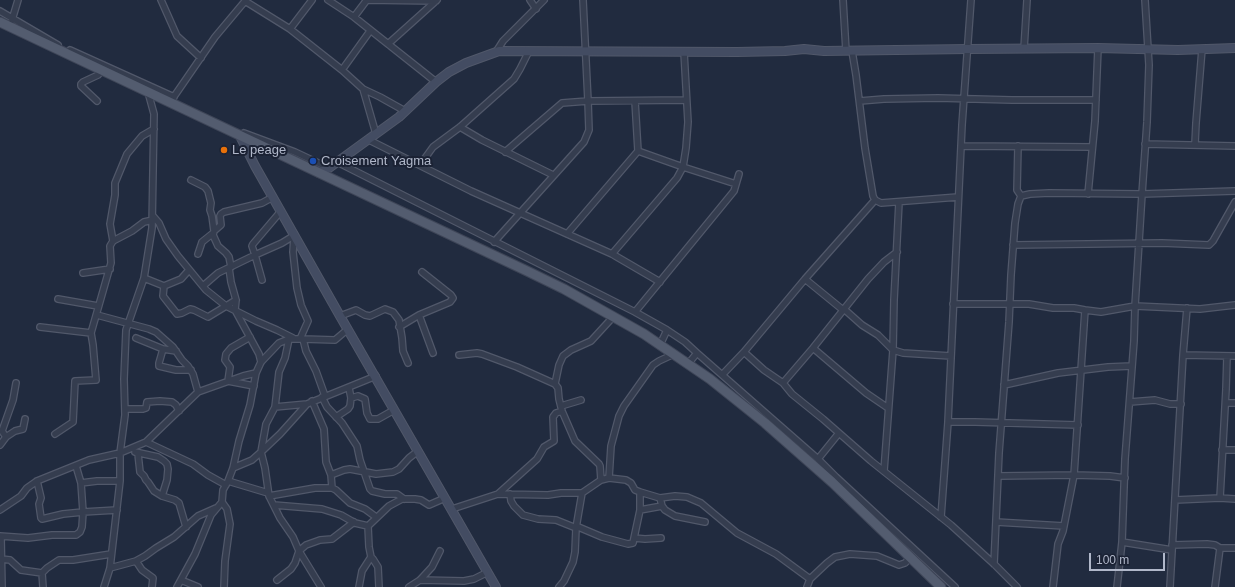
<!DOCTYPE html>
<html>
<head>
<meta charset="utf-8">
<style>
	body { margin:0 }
	#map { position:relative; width:1235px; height:587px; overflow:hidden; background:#212b3f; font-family:Helvetica,sans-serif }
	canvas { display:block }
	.scale { position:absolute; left:1089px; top:553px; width:76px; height:18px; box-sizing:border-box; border:2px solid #b1b8ca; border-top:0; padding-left:5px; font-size:12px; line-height:14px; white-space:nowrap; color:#b1b8ca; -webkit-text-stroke:3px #1b2234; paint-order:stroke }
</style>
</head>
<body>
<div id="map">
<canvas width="1235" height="587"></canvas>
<div class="scale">100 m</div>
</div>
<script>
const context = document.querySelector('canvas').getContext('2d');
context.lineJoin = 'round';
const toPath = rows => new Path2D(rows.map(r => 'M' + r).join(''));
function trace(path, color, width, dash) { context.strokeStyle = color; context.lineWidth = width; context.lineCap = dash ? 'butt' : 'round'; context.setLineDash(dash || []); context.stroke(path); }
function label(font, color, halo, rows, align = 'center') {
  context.font = font + ' Helvetica,sans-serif'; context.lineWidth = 4; context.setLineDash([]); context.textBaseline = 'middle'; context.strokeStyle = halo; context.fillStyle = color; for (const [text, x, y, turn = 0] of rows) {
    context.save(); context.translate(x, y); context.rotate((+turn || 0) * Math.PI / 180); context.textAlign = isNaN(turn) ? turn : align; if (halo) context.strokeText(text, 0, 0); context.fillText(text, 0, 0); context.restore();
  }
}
const street = toPath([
	[161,0,177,36,201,58],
	[312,0,290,29,342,70,363,89,376,134],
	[328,0,354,17,436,82],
	[366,0,436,1],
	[530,0,536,9],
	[583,0,588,101,686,100],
	[843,0,846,51],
	[971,0,962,125,948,422,975,422,1078,425],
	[1145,0,1149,65,1147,122,1142,194,1235,191],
	[245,1,290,29],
	[0,11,58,45],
	[354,17,366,1],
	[12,20,18,0],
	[388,44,437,0],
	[1024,49,1027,0],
	[70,50,174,97],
	[852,51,856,75,865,148,873,196,875,200,881,203,958,197],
	[496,52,503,41,544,0],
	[342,70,370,31],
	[363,89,380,97,405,111],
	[173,98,215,37,246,0],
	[97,101,81,86,81,84,83,82,98,75,102,70],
	[635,101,638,151],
	[860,101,884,99,938,98,1012,100,1096,100],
	[460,127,482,140,553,175],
	[244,133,295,152,329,168],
	[369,140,471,191,612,254,660,282],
	[1145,144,1235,146],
	[1195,144,1196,123,1202,49],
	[961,146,1092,147],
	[337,162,635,312,667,330,660,345],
	[420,165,433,147,460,127,514,79,520,69,529,51],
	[191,180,205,187,208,191,211,203,210,210,212,216,214,231],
	[1088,194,1095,121,1098,48],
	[1021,196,1030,194,1049,193,1142,194,1135,306,1134,341,1125,459,1122,542,1117,587],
	[153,216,159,223,166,239,178,256,206,290,226,306,256,321,277,330,293,338],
	[567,234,638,151,683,167,736,184],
	[113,241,132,231,144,222,153,220],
	[494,242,584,142,589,130,588,101,562,103,505,152],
	[1013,245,1162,243,1209,245,1213,241,1235,202],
	[198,254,202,242,212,234],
	[612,254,677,178,683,167,686,148,688,122,684,52],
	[231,267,229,257,226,253,218,246,213,235,214,231,221,225,220,216,221,214,224,212,262,203,273,197],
	[229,268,231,282,236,300,235,310,259,354,261,362],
	[83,273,110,269],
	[144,278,164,286,181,279,189,270],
	[805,279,843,310],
	[262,280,255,255,282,243,295,235],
	[164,286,163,296,177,314,182,313,190,309,194,310,208,317,236,300],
	[203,286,218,273,255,255,252,246,253,244,281,211],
	[58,299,98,306],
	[953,304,1029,304,1053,308,1074,308,1085,310,1101,312,1135,306,1200,309,1235,305],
	[844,309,862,325,878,335,893,350,903,353,951,356],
	[635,312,734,191,739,174],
	[97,315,149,329,156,332,173,347,182,360,188,366,193,374,198,392],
	[419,315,433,353],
	[340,316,356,310,365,315,370,316,385,309,393,312,399,320,402,338,403,351,408,363],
	[40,327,91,333],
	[399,327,419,315,450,302,453,298,451,295,422,272],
	[667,330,685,342,697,353,688,364],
	[250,337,231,348,226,354,225,360,230,367,228,381,254,386],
	[136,338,163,349],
	[289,339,285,358,279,372,275,407,266,424,261,452,265,468,269,496,280,518,293,537,299,551,321,587],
	[300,339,303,339,306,351,316,371,325,396],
	[303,339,335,340,348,329],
	[813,348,866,393,888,408],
	[176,351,163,349,159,363,159,366,176,370,191,370],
	[744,352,764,370,783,383,792,394,823,419,871,461,951,525,994,564,1017,587],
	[697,353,818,459,836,477,955,587],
	[459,355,477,353,482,354,517,367,555,384,558,388,559,399,562,411,575,441,599,464,600,466,601,480],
	[1183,355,1235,356],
	[1227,356,1226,389,1220,498,1235,499],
	[723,374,744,352,805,279,875,200],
	[783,383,813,348,868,279,884,262,897,252],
	[555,384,559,365,563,356,571,350,591,341,613,317],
	[1004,385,1058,373,1108,367,1132,366],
	[322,397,327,407,342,423,357,446,360,460,370,489,372,491,385,494,397,494,404,499],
	[351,398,358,396,365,399,367,413,370,419,378,419,394,410],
	[312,401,324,429,326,462,331,475,332,488],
	[1130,402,1155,400,1170,404,1181,404],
	[1226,403,1235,403],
	[561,406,581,400],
	[275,407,307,404],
	[125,409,143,409,146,408,147,402,160,401,172,402,176,405,179,411],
	[336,417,348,409,350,406,351,398,349,388],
	[55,434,73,422,75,381,96,380,93,345,91,333,111,263,110,246,113,241,110,224,115,195,115,183,127,154,142,136,154,129],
	[6,437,2,431,13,400,16,383],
	[146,442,198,392,243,376,256,373],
	[0,445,6,437,15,431,23,429,25,419],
	[1222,450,1235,450],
	[135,452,158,457,164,461,167,464,168,469,167,480,162,496],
	[138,454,140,472,144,476,146,480,148,482,154,491,162,496,175,500,179,503,186,527],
	[818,459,839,433],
	[76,466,81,483,97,481,120,481],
	[233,468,252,460,261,452,280,434,307,404,376,376],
	[884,471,893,350,894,300,899,202],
	[331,475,344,470,350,469,376,474,393,472,399,469,409,458,418,451],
	[999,476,1074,475,1110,476,1125,478],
	[609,478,626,480,631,483,635,490,640,492],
	[37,481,41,498,39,504,41,518,42,519,63,514,83,512,81,483],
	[228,481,268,493],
	[498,494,537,459,544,447,554,441,553,417,556,413,562,411],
	[510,494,511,501,514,506,523,515,538,519,556,520,576,528],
	[269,496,315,488,332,488,336,490,350,503,365,509,376,517],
	[660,498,675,496,687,497,701,503,737,533,776,554,810,579],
	[1175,500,1220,498],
	[222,502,227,509,230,524,225,561,224,587],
	[274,505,322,509,341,515,355,523,368,526],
	[452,509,498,494,548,495,561,493,582,493,601,480,609,478,611,446,619,416,624,406,653,365,659,361,674,354],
	[0,510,21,496,27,488,37,481,89,460,120,453,146,442,193,464,208,475,226,485],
	[640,510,662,506],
	[941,517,948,422],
	[996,522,1064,526],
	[576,526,602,537,628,544,633,543,634,538,645,539,661,538],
	[0,536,28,538,52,535,76,535,80,532,82,527,83,512,117,510],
	[1,537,2,587],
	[634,538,640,510,640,492,660,498,662,506,665,510,675,516,705,522],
	[1122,542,1172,550],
	[1172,545,1207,544,1215,545,1220,548,1235,548],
	[1,559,10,560,21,570,42,573,43,587],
	[136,561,142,570,153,578,152,587],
	[994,564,999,453,1009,322,1011,275,1015,223,1018,204,1021,196,1017,190,1018,146],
	[110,568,136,561,145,556,156,548,174,537,198,516,216,508],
	[42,573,47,568,59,560,73,560,111,554],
	[181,580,198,587],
	[277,580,291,569,295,563,299,551,306,545,320,540,332,539,354,522],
	[420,580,464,581,474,579,488,572],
	[104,587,110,568,120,481,120,453,125,415,124,379,126,330,144,278,152,228,154,114,148,92],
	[177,587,195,554,211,515,222,502,223,490,228,481,233,468,239,441,250,405,256,373,261,362,279,343,289,339,300,339,308,321,301,305,297,288,293,252,294,237],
	[359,587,362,571,371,557],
	[379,587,378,567,373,559,371,557,369,547,368,526,389,506,402,499,415,499,421,500,429,505,445,498],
	[409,587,420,580,432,567,440,551],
	[559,587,564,581,573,562,575,552,576,528,582,493],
	[807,587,810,579,827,563,835,557,850,554,877,556,899,565,905,563,910,558],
	[1053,587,1058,544,1063,531,1074,475,1085,310],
	[1170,587,1183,355,1187,308],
	[1215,587,1220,548]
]);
const secondary = toPath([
	[240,136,255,166,340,316,496,587],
	[319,173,329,168,399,117,436,82,449,72,466,63,499,51,737,52,785,51,804,49,824,51,968,49,1098,48,1178,50,1235,48]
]);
const primary = toPath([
	[0,22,527,271,564,289,644,334,710,379,765,423,832,482,941,587]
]);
const markers = [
	[224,150,4,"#e8710a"],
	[313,161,4,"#1a4fb4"]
];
const poiNames = [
	["Le peage",232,150],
	["Croisement Yagma",321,161]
];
trace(street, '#51586a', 8);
trace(secondary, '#51586a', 10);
trace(primary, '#3f4658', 11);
trace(street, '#353d4f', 5.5);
trace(secondary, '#434c62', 8);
trace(primary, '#535c6f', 9);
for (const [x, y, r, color] of markers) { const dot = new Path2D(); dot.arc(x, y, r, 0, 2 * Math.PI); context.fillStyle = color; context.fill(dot); trace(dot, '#1b2234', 1.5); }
label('13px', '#b1b8ca', '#1b2234', poiNames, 'left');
</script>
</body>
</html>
